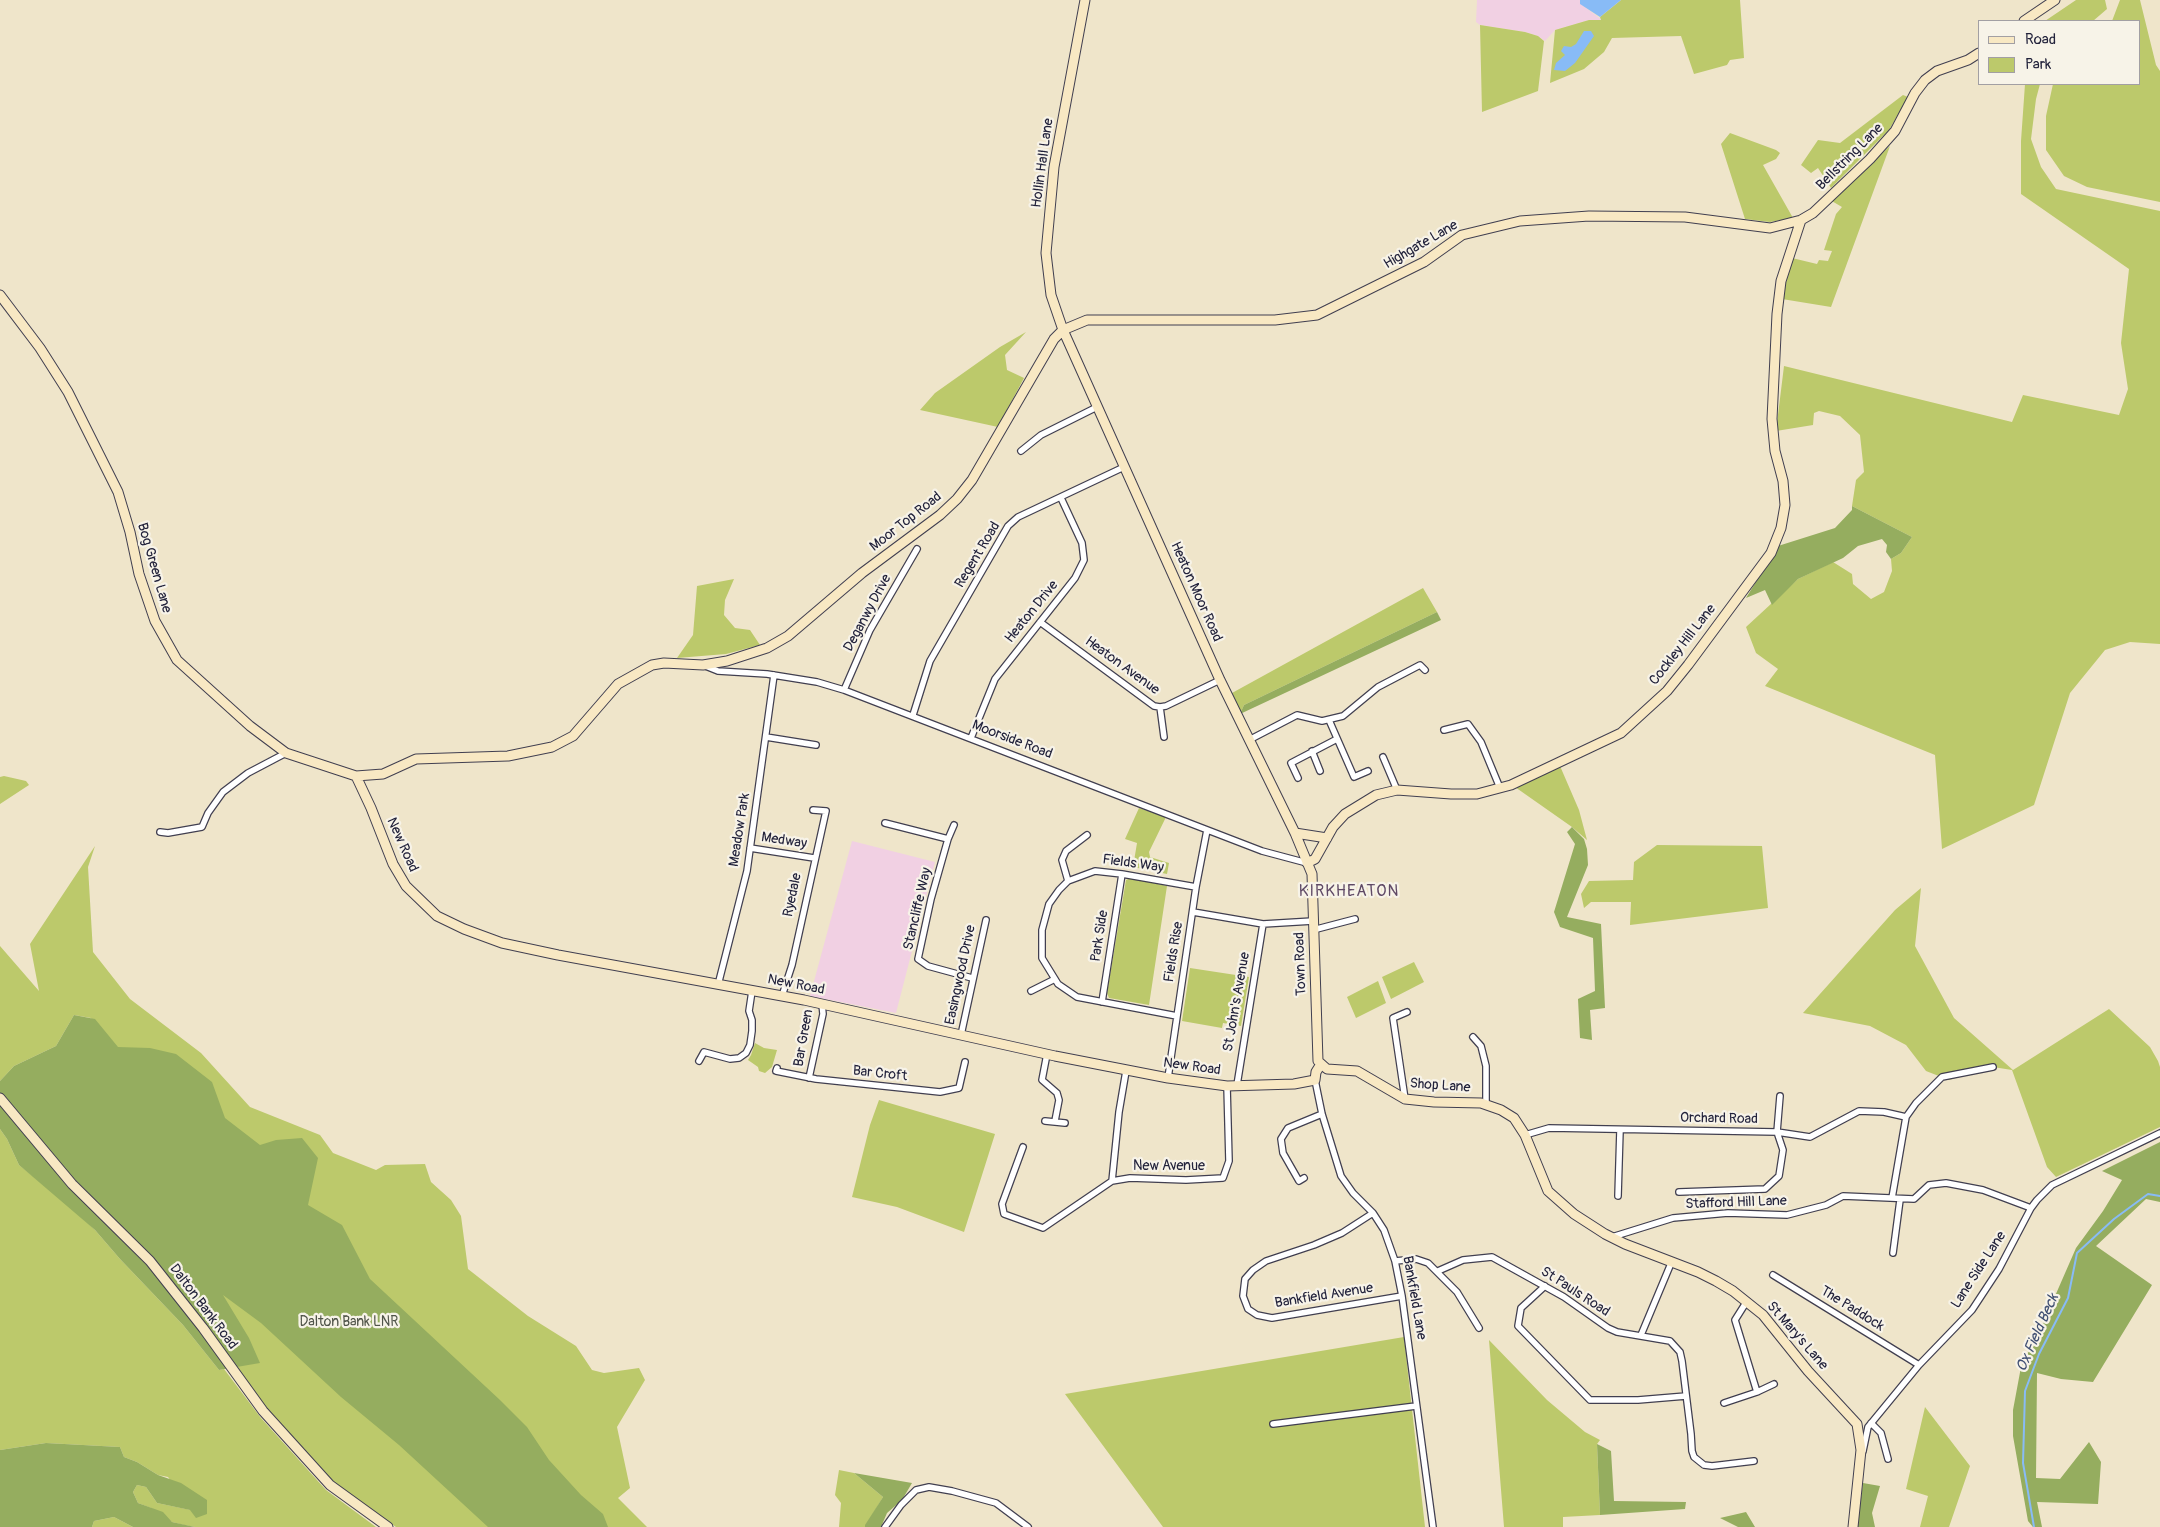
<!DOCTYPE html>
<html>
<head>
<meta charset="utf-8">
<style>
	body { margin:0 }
	#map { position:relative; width:2160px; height:1527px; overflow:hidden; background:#efe5ca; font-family:Pangolin,sans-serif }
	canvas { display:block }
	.legend { position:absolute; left:1978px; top:20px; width:162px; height:65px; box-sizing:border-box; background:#f7f3e8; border:1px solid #a29fa3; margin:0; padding:6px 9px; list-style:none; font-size:15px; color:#22223b }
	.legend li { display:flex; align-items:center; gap:10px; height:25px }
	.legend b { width:25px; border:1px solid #a29fa3 }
</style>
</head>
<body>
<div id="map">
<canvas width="2160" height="1527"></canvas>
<ul class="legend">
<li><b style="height:6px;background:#f8e8c3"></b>Road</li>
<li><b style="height:14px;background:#bcc96b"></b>Park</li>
</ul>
</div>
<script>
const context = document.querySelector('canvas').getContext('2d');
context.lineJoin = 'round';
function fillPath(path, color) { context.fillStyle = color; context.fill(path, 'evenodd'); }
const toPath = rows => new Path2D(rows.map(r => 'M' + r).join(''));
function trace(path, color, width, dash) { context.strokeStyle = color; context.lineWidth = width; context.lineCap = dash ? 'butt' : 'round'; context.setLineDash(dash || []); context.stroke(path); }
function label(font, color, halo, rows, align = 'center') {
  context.font = font + ' Pangolin,sans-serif'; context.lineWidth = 4.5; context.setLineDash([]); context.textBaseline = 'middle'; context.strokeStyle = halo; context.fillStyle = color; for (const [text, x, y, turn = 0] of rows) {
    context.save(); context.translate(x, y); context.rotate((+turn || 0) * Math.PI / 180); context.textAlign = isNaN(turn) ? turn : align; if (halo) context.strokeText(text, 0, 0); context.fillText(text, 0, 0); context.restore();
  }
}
const built = toPath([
	[1477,0,1580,0,1581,4,1602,20,1589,20,1555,30,1545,41,1538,36,1525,32,1480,25,1476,22],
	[852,841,935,862,896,1013,810,996]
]);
const green = toPath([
	[1621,0,1740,0,1744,58,1730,60,1727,65,1694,74,1681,36,1612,38,1604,52,1584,69,1550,83,1555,30,1589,20,1601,20,1600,17],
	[2076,0,2105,0,2107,9,2093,21,2045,21],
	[2120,0,2140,0,2156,65,2160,71,2160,202,2087,187,2064,176,2046,150,2046,116,2053,84,2139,84,2139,21,2112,21],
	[1480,25,1525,32,1538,36,1544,41,1538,91,1482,112],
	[2025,84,2040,84,2036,99,2031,139,2041,167,2056,189,2160,211,2160,644,2130,642,2105,650,2070,693,2034,805,1942,849,1935,755,1765,686,1778,669,1756,653,1746,627,1798,579,1833,562,1852,574,1853,584,1871,599,1884,592,1892,571,1891,559,1901,553,1912,537,1852,506,1856,480,1864,472,1860,435,1840,416,1819,411,1814,413,1813,425,1776,431,1784,366,2012,422,2023,395,2119,415,2128,389,2121,343,2129,269,2021,194,2021,141],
	[1903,95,1908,97,1889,130,1831,188,1818,168,1811,173,1801,165,1818,140,1840,143],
	[1730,133,1776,150,1780,153,1776,159,1763,165,1793,218,1770,222,1745,219,1721,144],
	[1890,146,1831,307,1782,299,1792,258,1817,264,1819,260,1828,261,1832,251,1824,250,1836,214,1842,207,1830,200],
	[1026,332,1005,355,1007,370,1024,378,998,427,920,410,935,393,1000,347],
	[734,579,725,600,724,615,735,628,750,630,760,645,726,654,677,658,693,635,697,586],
	[1423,588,1437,612,1244,705,1240,714,1232,693],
	[1560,766,1579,810,1587,840,1572,827,1515,787],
	[4,776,26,781,29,785,0,804,0,777],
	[1139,808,1166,817,1149,852,1150,857,1169,863,1167,874,1133,867,1137,843,1125,839],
	[1657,845,1762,846,1768,908,1630,925,1631,902,1591,902,1584,908,1581,894,1589,881,1633,880,1634,862],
	[95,846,88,867,93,952,130,999,201,1053,250,1107,320,1135,333,1153,376,1170,385,1165,425,1164,431,1182,451,1200,461,1216,468,1269,528,1316,576,1346,592,1370,604,1373,639,1368,645,1380,617,1427,630,1488,618,1498,647,1527,396,1527,358,1501,331,1480,287,1438,266,1413,228,1355,91,1018,74,1015,56,1046,14,1066,0,1081,0,946,39,991,30,944],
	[1131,878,1167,886,1149,1005,1109,998,1107,993,1126,880],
	[1921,888,1915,946,1954,1018,2013,1070,2109,1009,2150,1047,2158,1061,2160,1067,2160,1127,2056,1177,2047,1167,2012,1070,1993,1067,1949,1080,1926,1071,1906,1045,1870,1026,1803,1013,1895,910],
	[1414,962,1424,982,1391,999,1382,977],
	[1190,968,1249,977,1241,1026,1223,1023,1222,1028,1182,1021],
	[1378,981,1386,1003,1356,1018,1347,997],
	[755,1043,764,1048,777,1050,772,1067,765,1073,759,1071,758,1067,748,1060,751,1055],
	[879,1100,995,1134,964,1232,897,1207,852,1197,870,1125],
	[0,1129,7,1139,19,1165,68,1204,95,1230,120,1259,183,1325,219,1370,224,1369,261,1418,326,1490,376,1527,195,1527,184,1525,172,1522,151,1508,138,1503,133,1492,137,1485,146,1487,157,1503,191,1510,168,1477,158,1475,137,1462,124,1457,120,1447,46,1443,0,1450],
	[1404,1337,1425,1527,1163,1527,1065,1394],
	[1489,1340,1547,1400,1585,1432,1600,1440,1597,1444,1600,1515,1563,1517,1563,1527,1504,1527],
	[1925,1407,1970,1466,1949,1527,1920,1527,1928,1496,1906,1489],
	[839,1470,854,1473,883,1497,865,1527,839,1527,841,1503,835,1495],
	[114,1517,133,1527,92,1527,94,1521]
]);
const forest = toPath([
	[1852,506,1912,537,1901,553,1891,559,1886,552,1887,545,1882,539,1858,546,1843,558,1798,579,1772,605,1765,590,1746,598,1778,546,1835,528,1852,510],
	[1437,612,1441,620,1240,714,1244,705],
	[1572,827,1584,839,1587,849,1588,865,1567,917,1601,924,1605,1008,1590,1010,1592,1040,1580,1038,1578,999,1595,991,1593,938,1560,927,1554,912,1575,844,1567,832],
	[74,1015,95,1019,118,1047,150,1048,176,1054,212,1082,225,1118,260,1145,276,1140,302,1138,318,1158,308,1205,342,1225,370,1279,500,1400,527,1427,549,1460,581,1495,603,1514,608,1527,488,1527,399,1445,341,1397,261,1323,223,1295,249,1338,260,1363,219,1370,183,1325,120,1259,95,1230,19,1165,7,1139,0,1129,0,1081,14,1066,56,1046],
	[2160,1142,2160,1202,2146,1199,2096,1246,2152,1285,2093,1382,2061,1379,2037,1373,2036,1478,2060,1479,2089,1442,2101,1462,2098,1504,2037,1502,2042,1527,2033,1527,2028,1521,2013,1436,2013,1410,2021,1367,2045,1319,2076,1248,2103,1211,2122,1180,2102,1171],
	[46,1443,120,1447,124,1457,137,1462,158,1475,181,1483,207,1500,207,1514,196,1518,190,1510,157,1503,146,1487,137,1485,133,1492,138,1503,163,1512,172,1522,195,1527,133,1527,114,1517,94,1521,92,1527,0,1527,0,1450],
	[1597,1444,1611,1451,1614,1501,1686,1502,1685,1509,1600,1515],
	[854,1473,912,1483,902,1500,887,1513,881,1527,865,1527,865,1525,883,1497],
	[1863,1483,1880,1486,1872,1513,1875,1527,1857,1527],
	[1746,1512,1755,1527,1738,1527,1720,1518]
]);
const water = toPath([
	[1580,0,1621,0,1600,17,1580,4],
	[1584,31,1591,31,1594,36,1575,63,1565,71,1554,70,1556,63,1565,55,1561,51,1564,46,1571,47,1576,44]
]);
const stream = toPath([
	[2034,1527,2023,1463,2025,1391,2039,1354,2068,1298,2077,1253,2114,1219,2148,1194,2160,1196]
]);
const street = toPath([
	[1021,451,1041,435,1097,407],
	[1040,622,1154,706,1160,707,1166,706,1220,680],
	[703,665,718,671,767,674,817,682,844,690,1262,851,1307,863],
	[844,690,870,630,917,549],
	[1160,707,1164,737],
	[913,715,930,661,1008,526,1018,517,1124,467],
	[1329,720,1354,777,1368,771],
	[1444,730,1468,724,1481,742,1500,788],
	[766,737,816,745],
	[971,738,995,679,1075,578,1084,560,1082,543,1061,498],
	[1249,740,1297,715,1322,721,1343,716,1378,687,1420,665,1425,670],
	[1312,751,1320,771],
	[1383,757,1397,790],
	[1298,778,1291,763,1337,739],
	[885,823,948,839],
	[954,825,948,839,931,899,918,959,928,966,972,978],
	[160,832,168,833,202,827,208,813,223,792,248,773,286,753],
	[750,848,814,858],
	[1068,881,1062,860,1066,851,1087,835],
	[1193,912,1263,924,1313,921],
	[1313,930,1355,919],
	[718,985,747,871,774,675],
	[1031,991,1055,979],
	[782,996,792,965,826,811,813,810],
	[1102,1002,1122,874],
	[1177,1016,1077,997,1058,984,1042,958,1042,930,1049,904,1059,890,1068,881,1095,871,1122,874,1196,887],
	[961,1035,986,920],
	[1473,1037,1481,1046,1486,1066,1486,1104],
	[1047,1054,1042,1080,1057,1093,1059,1100,1055,1121],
	[699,1061,704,1052,730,1059,739,1058,746,1053,750,1045,752,1031,752,1020,749,1011,752,991],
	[777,1068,776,1071,816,1079,940,1092,959,1088,965,1062],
	[809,1078,823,1014,822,1004],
	[1168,1078,1196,887,1207,830],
	[1315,1080,1322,1114,1341,1176,1353,1193,1373,1213,1384,1230,1395,1261,1402,1296,1433,1527],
	[1237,1085,1263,924],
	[1405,1099,1393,1018,1407,1012],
	[1045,1121,1065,1123],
	[1525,1135,1549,1128,1777,1132,1810,1137,1859,1111,1884,1112,1906,1117],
	[1023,1147,1002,1204,1004,1214,1043,1228,1112,1181,1130,1178,1186,1180,1223,1178,1229,1161,1227,1086],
	[1304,1178,1299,1181,1283,1153,1281,1139,1288,1128,1322,1114],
	[1112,1181,1119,1112,1126,1071],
	[1679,1192,1765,1189,1779,1176,1783,1150,1777,1132,1780,1096],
	[1618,1196,1620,1130],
	[1892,1198,1906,1117,1916,1103,1942,1077,1993,1067],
	[1373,1213,1342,1233,1314,1245,1266,1261,1253,1270,1245,1279,1243,1296,1248,1309,1257,1315,1272,1318,1402,1296],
	[1612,1237,1673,1218,1728,1213,1787,1215,1826,1205,1843,1196,1914,1199,1929,1185,1946,1183,1983,1190,2031,1208],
	[1893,1253,1900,1200],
	[1395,1261,1416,1259,1428,1263,1457,1292,1479,1328],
	[1438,1271,1463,1260,1492,1257,1564,1297,1608,1328,1617,1332,1670,1341,1680,1352,1682,1361,1691,1434,1692,1451,1694,1457,1704,1465,1712,1466,1754,1461],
	[1773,1275,1919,1365],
	[1545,1286,1521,1308,1518,1326,1590,1400,1638,1400,1686,1396],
	[1641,1335,1672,1261],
	[1757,1392,1774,1384],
	[1724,1403,1757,1392,1735,1320,1747,1301],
	[1871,1423,1881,1433,1888,1459],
	[1273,1424,1416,1406],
	[1863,1451,1868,1427,1919,1365,1972,1310,1999,1269,2031,1208,2037,1200,2052,1185,2160,1133],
	[885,1527,901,1505,916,1490,929,1487,952,1491,996,1503,1028,1527]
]);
const secondary = toPath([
	[1085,0,1054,167,1046,253,1051,295,1063,330,1220,680,1295,833,1312,874,1318,1061,1327,1069,1357,1071,1405,1099,1434,1102,1481,1103,1501,1110,1514,1118,1525,1135,1548,1191,1574,1214,1605,1234,1625,1244,1698,1272,1716,1281,1733,1291,1763,1315,1808,1371,1857,1424,1861,1450,1853,1527],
	[2024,21,2055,0],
	[0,295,40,348,68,392,118,492,130,532,139,574,155,621,177,660,250,726,286,753,356,776,383,774,416,759,508,756,552,747,573,736,618,684,652,665,664,663,703,665,727,661,767,648,788,636,862,573,940,515,957,499,972,480,1054,339,1063,330,1087,320,1275,320,1317,315,1424,262,1462,235,1520,221,1589,216,1685,217,1770,228,1801,220,1813,213,1870,159,1895,131,1915,93,1925,80,1937,71,1968,60,1979,53],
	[356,776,371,808,393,864,406,886,437,916,464,929,502,943,558,955,804,1000,1055,1056,1168,1078,1227,1086,1294,1084,1315,1080,1316,1072,1321,1064],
	[1295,833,1327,838],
	[1307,863,1315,859,1333,827,1345,814,1376,795,1397,790,1451,794,1477,794,1511,785,1621,733,1667,691,1688,665,1771,553,1781,528,1785,505,1783,481,1775,451,1772,419,1777,314,1781,281,1801,220],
	[0,1098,72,1184,150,1261,203,1328,263,1411,330,1485,388,1527]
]);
const streetNames = [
	["Bellstring Lane",1850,157,-45],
	["Hollin Hall Lane",1043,163,-82],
	["Highgate Lane",1421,245,-30],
	["Moor Top Road",906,522,-38],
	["Regent Road",978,555,-59],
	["Bog Green Lane",154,568,74],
	["Heaton Moor Road",1196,592,66],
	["Heaton Drive",1032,612,-51],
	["Deganwy Drive",868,613,-62],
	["Cockley Hill Lane",1683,645,-52],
	["Heaton Avenue",1122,666,36],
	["Moorside Road",1012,740,21],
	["Meadow Park",740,830,-81],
	["Medway",784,841,9],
	["New Road",402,845,66],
	["Fields Way",1133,864,8],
	["Ryedale",793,895,-78],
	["Stancliffe Way",918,909,-77],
	["Park Side",1100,936,-81],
	["Fields Rise",1174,952,-81],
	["Town Road",1301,964,-92],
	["Easingwood Drive",961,975,-78],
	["New Road",796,985,11],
	["St John's Avenue",1237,1002,-80],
	["Bar Green",804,1038,-80],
	["New Road",1192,1067,8],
	["Bar Croft",880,1074,6],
	["Shop Lane",1440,1086,4],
	["Orchard Road",1719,1119,1],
	["New Avenue",1169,1166],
	["Stafford Hill Lane",1736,1203,-2],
	["Lane Side Lane",1979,1270,-57],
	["St Pauls Road",1575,1292,33],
	["Bankfield Avenue",1324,1296,-9],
	["Bankfield Lane",1414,1298,80],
	["Dalton Bank Road",203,1307,53],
	["The Paddock",1852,1309,32],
	["St Mary's Lane",1797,1336,49]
];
const parkNames = [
	["Dalton Bank LNR",349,1322]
];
const waterNames = [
	["Ox Field Beck",2038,1333,-66]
];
const quarterNames = [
	["KIRKHEATON",1349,892]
];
fillPath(built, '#f1d0e3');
fillPath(green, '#bcc96b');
fillPath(forest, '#95ad5f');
fillPath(water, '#88bbf6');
trace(stream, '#88bbf6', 2);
trace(street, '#413f50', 8);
trace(secondary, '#413f50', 11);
trace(street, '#fff', 5.5);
trace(secondary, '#f8e8c3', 9);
label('14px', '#22223b', '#f7f3e8', streetNames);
label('14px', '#505449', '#f7f3e8', parkNames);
label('italic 15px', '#415073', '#f7f3e8', waterNames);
context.letterSpacing = '1px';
label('16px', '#5f4965', '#f7f3e8', quarterNames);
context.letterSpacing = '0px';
</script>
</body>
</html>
